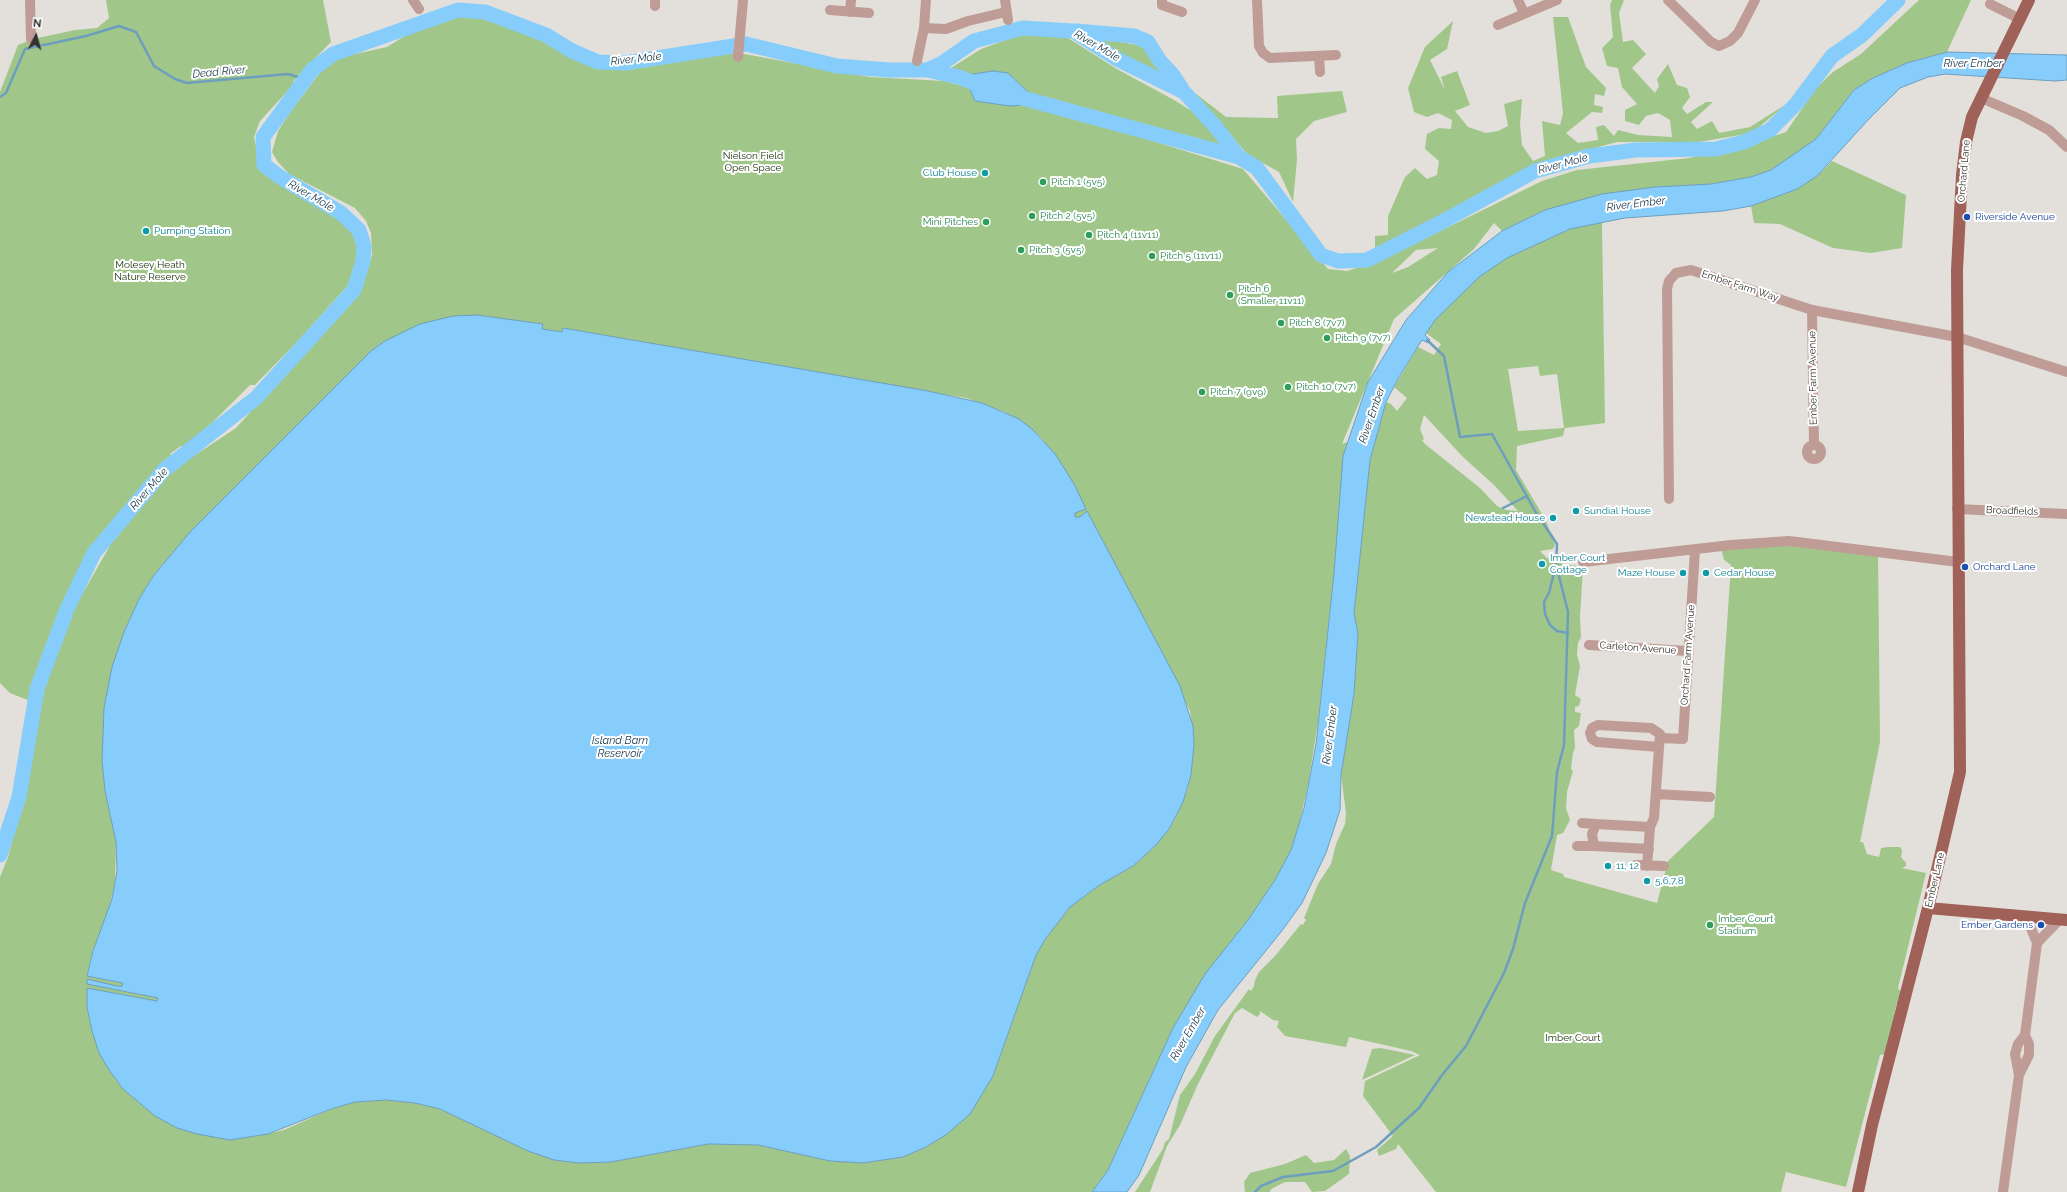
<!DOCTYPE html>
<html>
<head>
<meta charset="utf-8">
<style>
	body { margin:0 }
	#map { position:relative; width:2067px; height:1192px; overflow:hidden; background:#e3e0db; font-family:Raleway,sans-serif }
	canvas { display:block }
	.north { position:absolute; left:16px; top:16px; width:40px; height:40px; -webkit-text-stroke:3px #fff; paint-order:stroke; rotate:6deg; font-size:11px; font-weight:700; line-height:16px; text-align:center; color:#32312f }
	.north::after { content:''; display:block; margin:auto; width:14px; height:18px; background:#32312f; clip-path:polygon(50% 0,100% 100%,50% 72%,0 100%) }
</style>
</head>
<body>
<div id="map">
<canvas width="2067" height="1192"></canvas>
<div class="north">N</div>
</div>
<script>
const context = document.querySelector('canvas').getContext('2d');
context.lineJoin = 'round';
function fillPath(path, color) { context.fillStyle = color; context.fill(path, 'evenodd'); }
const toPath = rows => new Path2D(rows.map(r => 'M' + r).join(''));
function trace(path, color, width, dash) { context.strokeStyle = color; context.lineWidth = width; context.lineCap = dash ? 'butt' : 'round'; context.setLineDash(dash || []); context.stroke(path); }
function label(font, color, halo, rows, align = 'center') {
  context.font = font + ' Raleway,sans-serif'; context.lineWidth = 4; context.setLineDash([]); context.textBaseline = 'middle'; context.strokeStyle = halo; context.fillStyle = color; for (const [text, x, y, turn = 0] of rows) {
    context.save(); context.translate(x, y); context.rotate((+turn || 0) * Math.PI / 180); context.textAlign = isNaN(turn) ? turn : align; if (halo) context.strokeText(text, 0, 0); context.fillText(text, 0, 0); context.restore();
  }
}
const green = toPath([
	[106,0,323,0,331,42,301,73,293,82,295,83,260,121,254,137,260,165,266,173,291,192,336,215,357,236,359,259,349,284,298,341,255,385,250,385,193,442,186,446,181,446,170,454,172,456,133,498,89,557,48,647,30,701,10,693,0,683,0,92,18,45,28,41,30,46,39,44,38,38,75,30,97,28,109,18],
	[1612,0,1624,0,1619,13,1623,42,1633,40,1646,54,1632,68,1655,93,1659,86,1657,79,1668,64,1677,85,1687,88,1690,97,1682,108,1687,114,1706,102,1713,102,1691,122,1697,129,1712,121,1719,133,1750,127,1788,103,1752,133,1699,142,1617,142,1540,163,1375,251,1375,236,1388,235,1388,216,1405,177,1415,168,1427,179,1437,175,1439,161,1425,149,1427,134,1439,128,1451,129,1452,120,1438,113,1427,117,1414,112,1408,88,1425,47,1453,21,1447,49,1430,60,1445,90,1441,77,1457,71,1470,105,1455,111,1468,127,1486,133,1498,131,1508,126,1504,104,1522,99,1520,125,1522,145,1533,161,1545,156,1542,121,1560,125,1563,113,1553,17,1568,17,1586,67,1606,88,1604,96,1595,94,1594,105,1603,107,1602,113,1592,112,1566,133,1578,143,1598,140,1596,127,1604,125,1614,136,1618,130,1638,135,1672,137,1670,120,1658,113,1646,116,1639,125,1625,121,1625,110,1637,104,1622,87,1618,68,1607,66,1602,48,1613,37,1610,5],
	[1919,0,1971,0,1947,52,1907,63,1873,78,1854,90,1816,139,1789,159,1771,170,1751,177,1711,184,1655,187,1545,210,1502,231,1494,223,1474,249,1394,319,1342,444,1348,442,1343,460,1334,573,1318,721,1309,780,1298,830,1291,850,1275,880,1248,920,1206,974,1173,1028,1108,1170,1092,1192,0,1192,0,877,8,857,29,776,46,680,76,605,124,521,165,475,236,428,278,381,305,353,324,331,341,315,356,296,365,278,372,255,371,233,366,221,355,208,289,174,278,162,272,152,278,131,289,114,321,71,331,61,341,57,387,47,411,32,438,22,456,17,477,18,502,23,539,37,575,60,609,69,635,64,739,53,870,77,945,81,969,88,975,101,1010,106,1034,104,1243,169,1328,269,1347,271,1381,260,1542,181,1577,170,1689,158,1743,146,1786,132,1817,87,1833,72,1861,54],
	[1438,248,1408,267,1392,273,1416,250],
	[477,315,543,324,542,329,562,332,563,328,966,398,1005,412,1032,429,1044,441,1077,512,1075,513,1075,517,1078,518,1087,512,1190,711,1194,744,1191,775,1187,791,1175,819,1156,845,1133,866,1098,886,1070,907,1046,938,1036,955,993,1076,926,1147,903,1157,863,1163,830,1161,758,1145,708,1144,611,1162,579,1163,554,1160,440,1109,415,1103,386,1100,355,1102,331,1109,284,1130,251,1137,155,1116,123,1089,109,1070,92,1031,87,1007,87,988,157,1001,158,998,87,984,122,986,123,983,87,976,93,950,108,912,115,884,116,842,105,791,102,760,124,632,139,599,154,575,191,531,371,351,385,341],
	[1035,33,1068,38,1117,69,1174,100,1203,118,1226,149,1198,138,1156,130,1034,98,1008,73,993,71,967,75,951,68,981,49,1014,37],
	[1090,37,1144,46,1172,82],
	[1342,91,1347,112,1314,121,1296,139,1297,160,1293,202,1279,172,1247,154,1195,93,1226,117,1278,118,1277,96],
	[1832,161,1906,195,1902,248,1871,253,1833,248,1780,224,1754,223,1751,206,1797,189,1817,176],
	[1602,222,1605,423,1565,428,1563,436,1517,446,1516,470,1546,521,1555,545,1553,549,1540,551,1547,558,1563,564,1583,567,1580,617,1581,637,1578,643,1577,655,1580,666,1575,695,1581,699,1579,706,1575,707,1575,712,1581,713,1579,726,1574,730,1575,748,1573,753,1571,769,1573,771,1567,792,1566,808,1570,820,1563,833,1557,835,1551,870,1563,874,1564,877,1657,903,1668,861,1714,817,1731,565,1724,560,1722,552,1724,548,1789,541,1878,553,1880,742,1860,842,1863,842,1867,854,1879,857,1881,848,1888,847,1900,847,1902,850,1901,857,1906,863,1906,866,1902,868,1926,873,1898,988,1901,992,1900,999,1896,1006,1887,1054,1880,1055,1846,1187,1786,1172,1781,1192,1436,1192,1398,1144,1396,1149,1379,1156,1377,1150,1393,1136,1363,1096,1365,1081,1420,1055,1411,1051,1349,1037,1346,1047,1285,1036,1277,1027,1279,1021,1273,1020,1260,1011,1260,1014,1257,1017,1242,1008,1235,1013,1198,1084,1180,1125,1167,1146,1150,1192,1135,1192,1163,1149,1165,1142,1169,1139,1180,1095,1195,1074,1215,1036,1249,989,1251,991,1254,986,1255,980,1259,972,1275,956,1301,924,1303,925,1304,923,1306,920,1304,918,1318,884,1331,864,1336,844,1345,824,1346,813,1341,775,1354,694,1358,633,1354,614,1370,460,1386,402,1391,404,1397,411,1407,398,1394,387,1418,347,1434,355,1441,344,1426,333,1435,320,1479,277,1507,258,1546,239,1570,229],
	[1538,366,1540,376,1557,374,1564,428,1518,431,1508,369],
	[1424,415,1463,457,1494,485,1518,511,1506,510,1497,506,1480,488,1425,444,1422,440,1424,439,1420,429],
	[1381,1048,1415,1055,1362,1080,1372,1049],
	[1346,1149,1350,1156,1349,1174,1325,1191,1312,1192,1305,1182,1285,1182,1271,1189,1270,1192,1245,1192,1244,1182,1250,1173,1285,1164,1306,1155,1314,1163,1334,1160]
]);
const water = toPath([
	[1947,52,2067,55,2067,80,2055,81,1945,74,1928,77,1900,88,1868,120,1817,176,1797,189,1751,206,1723,211,1625,218,1570,229,1507,258,1479,277,1435,320,1425,335,1430,340,1428,343,1422,340,1399,377,1386,402,1370,460,1354,614,1358,633,1354,694,1341,775,1340,810,1326,853,1302,903,1281,932,1218,1010,1186,1067,1139,1175,1127,1192,1092,1192,1108,1170,1173,1028,1205,974,1248,920,1275,880,1291,850,1304,808,1316,744,1334,573,1343,456,1368,382,1406,320,1448,272,1502,231,1545,210,1602,194,1655,187,1711,184,1751,177,1771,170,1816,139,1854,90,1873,78,1907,63,1947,52],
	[993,71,1008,73,1034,98,1034,104,1010,106,975,101,966,80,967,75,993,71],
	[477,315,543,324,542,329,562,332,563,328,928,391,982,403,1019,419,1032,429,1056,455,1074,484,1086,509,1075,513,1075,517,1080,517,1087,511,1180,686,1193,726,1194,744,1191,775,1183,802,1169,829,1156,845,1133,866,1098,886,1070,907,1046,938,1036,955,993,1076,970,1114,947,1134,926,1147,903,1157,863,1163,830,1161,758,1145,708,1144,611,1162,579,1163,554,1160,528,1151,440,1109,415,1103,386,1100,355,1102,331,1109,268,1134,230,1140,197,1134,177,1128,155,1116,123,1089,109,1070,99,1053,92,1031,87,1007,87,988,157,1001,158,998,87,984,87,979,117,986,122,986,123,983,87,976,93,951,112,899,117,871,116,842,105,791,102,760,104,708,112,667,124,632,139,599,154,575,191,531,371,351,385,341,420,324,453,316,477,315]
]);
const stream = toPath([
	[0,97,6,93,25,49,86,36,119,26,136,32,154,66,175,79,187,83,288,74,304,79],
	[1503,508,1527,496],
	[1556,565,1549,593,1544,602,1545,614,1550,625,1557,631,1568,633],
	[1255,1192,1261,1186,1283,1177,1333,1171,1376,1147,1419,1108,1442,1075,1466,1046,1504,973,1513,949,1525,903,1552,836,1557,772,1564,745,1568,612,1556,564,1557,544,1535,511,1492,434,1460,437,1444,356,1427,340]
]);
const river = toPath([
	[1076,31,1134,36,1148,42,1160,61,1173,75,1184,92],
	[927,70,941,64,974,41,1023,28,1073,31,1117,59,1184,92,1215,126,1239,157],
	[1015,96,1239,157,1257,168,1321,255,1338,261,1367,260,1440,223,1535,171,1589,156,1636,150,1716,149,1744,142,1770,130,1796,104,1832,56,1862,35,1898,0],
	[0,855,19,797,37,689,67,609,94,553,164,470,256,398,354,290,363,261,364,246,359,230,341,213,280,177,264,165,263,137,312,70,333,54,458,10,485,12,509,21,546,35,572,51,598,62,625,63,746,44,837,66,889,70,927,70,959,77,984,87]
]);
const minor = toPath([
	[30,0,31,39],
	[413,0,419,9],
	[1005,0,1008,20],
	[1162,0,1162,5,1182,12],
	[1257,0,1259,46,1263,53,1270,58,1336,55],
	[1518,0,1524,13],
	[1668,0,1711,42,1719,46,1730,41,1738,33,1755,0],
	[1990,4,2020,19],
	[655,6,655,0],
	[830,10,869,13],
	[850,12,851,0],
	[1498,25,1557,0],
	[924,28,946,29,968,21,1006,12],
	[1319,56,1320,72],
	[738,57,743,0],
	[917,61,924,28,926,0],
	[1981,98,2023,116,2049,130,2067,147],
	[1812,310,1814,445],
	'1807 452a7 7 0 1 1 14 0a7 7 0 1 1-14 0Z',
	[1669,499,1667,289,1669,281,1676,273,1691,270,1812,310,1957,337,2067,372],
	[1957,509,2067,514],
	[1583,562,1731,545,1789,541,1958,562],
	[1589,645,1688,651],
	[1661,738,1683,739,1695,550],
	[1656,794,1710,797],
	[1582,823,1596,824],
	[1577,846,1594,846],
	[1649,849,1594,846,1592,834,1596,824,1650,827],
	[1636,865,1664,866],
	[1647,866,1650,827,1654,818,1660,734,1651,728,1598,725,1592,728,1590,733,1592,739,1597,742,1659,747],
	[2037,943,2060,919],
	[2025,1035,2029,1044,2029,1055,2019,1075,2015,1054,2018,1044,2025,1035,2037,943,2026,916],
	[2003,1192,2019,1075]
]);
const major = toPath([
	[1928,908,2067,920],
	[1858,1192,1872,1125,1928,908,1960,772,1957,270,1962,175,1966,142,1972,117,2029,0]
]);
const markers = [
	[985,173,4,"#0f9aa8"],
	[1043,182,4,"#2e9e5b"],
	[1032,216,4,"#2e9e5b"],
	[1967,217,4,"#1a4fb4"],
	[986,222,4,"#2e9e5b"],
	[146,231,4,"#0f9aa8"],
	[1089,235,4,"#2e9e5b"],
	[1021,250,4,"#2e9e5b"],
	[1152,256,4,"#2e9e5b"],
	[1230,295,4,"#2e9e5b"],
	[1281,323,4,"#2e9e5b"],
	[1327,338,4,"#2e9e5b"],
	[1288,387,4,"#2e9e5b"],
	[1202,392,4,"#2e9e5b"],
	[1576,511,4,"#0f9aa8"],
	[1553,518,4,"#0f9aa8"],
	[1542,564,4,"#0f9aa8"],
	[1965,567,4,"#1a4fb4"],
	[1683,573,4,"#0f9aa8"],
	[1706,573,4,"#0f9aa8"],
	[1608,866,4,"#0f9aa8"],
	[1647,881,4,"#0f9aa8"],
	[1710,925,4,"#2e9e5b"],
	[2041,925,4,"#1a4fb4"]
];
const parkNames = [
	["Nielson Field",753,156],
	["Open Space",753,168],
	["Molesey Heath",150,265],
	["Nature Reserve",150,277],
	["Imber Court",1573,1038]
];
const streetNames = [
	["Orchard Lane",1964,171,-85],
	["Ember Farm Way",1740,286,18],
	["Ember Farm Avenue",1813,378,-91],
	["Broadfields",2012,511,2],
	["Carleton Avenue",1638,648,4],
	["Orchard Farm Avenue",1688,655,-86],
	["Ember Lane",1935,880,-77]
];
const cultureNames = [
	["Club House",977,173,"right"],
	["Pumping Station",154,231],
	["Sundial House",1584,511],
	["Newstead House",1545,518,"right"],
	["Imber Court",1550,558],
	["Cottage",1550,570],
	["Maze House",1675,573,"right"],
	["Cedar House",1714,573],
	["11, 12",1616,866],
	["5,6,7,8",1655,881]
];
const leisureNames = [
	["Pitch 1 (5v5)",1051,182],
	["Pitch 2 (5v5)",1040,216],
	["Mini Pitches",978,222,"right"],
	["Pitch 4 (11v11)",1097,235],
	["Pitch 3 (5v5)",1029,250],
	["Pitch 5 (11v11)",1160,256],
	["Pitch 6",1238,289],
	["(Smaller 11v11)",1238,301],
	["Pitch 8 (7v7)",1289,323],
	["Pitch 9 (7v7)",1335,338],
	["Pitch 10 (7v7)",1296,387],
	["Pitch 7 (9v9)",1210,392],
	["Imber Court",1718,919],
	["Stadium",1718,931]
];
const transitNames = [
	["Riverside Avenue",1975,217],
	["Orchard Lane",1973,567],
	["Ember Gardens",2033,925,"right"]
];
const waterNames = [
	["River Mole",1097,46,30],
	["River Mole",636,59,-6],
	["River Ember",1973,64],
	["Dead River",219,72,-5],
	["River Mole",1563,164,-15],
	["River Mole",311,196,30],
	["River Ember",1636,204,-7],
	["River Ember",1372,415,-71],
	["River Mole",149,489,-49],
	["River Ember",1330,735,-83],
	["Island Barn",620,741],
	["Reservoir",620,754],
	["River Ember",1188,1034,-60]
];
fillPath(green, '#a0c789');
fillPath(water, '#86cdfc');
trace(water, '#6d9ebe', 1);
trace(stream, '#6d9ebe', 2.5);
trace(river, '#86cdfc', 15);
trace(minor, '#bf9c96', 10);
trace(major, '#9f6158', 12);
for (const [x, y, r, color] of markers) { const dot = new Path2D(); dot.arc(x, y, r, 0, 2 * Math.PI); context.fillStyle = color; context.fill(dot); trace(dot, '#fff', 1.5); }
label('10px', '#183104', '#fff', parkNames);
label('10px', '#32312f', '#fff', streetNames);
label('10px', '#0d838f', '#fff', cultureNames, 'left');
label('10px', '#27864d', '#fff', leisureNames, 'left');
label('10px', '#164399', '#fff', transitNames, 'left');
label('italic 11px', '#143447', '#fff', waterNames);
</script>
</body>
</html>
